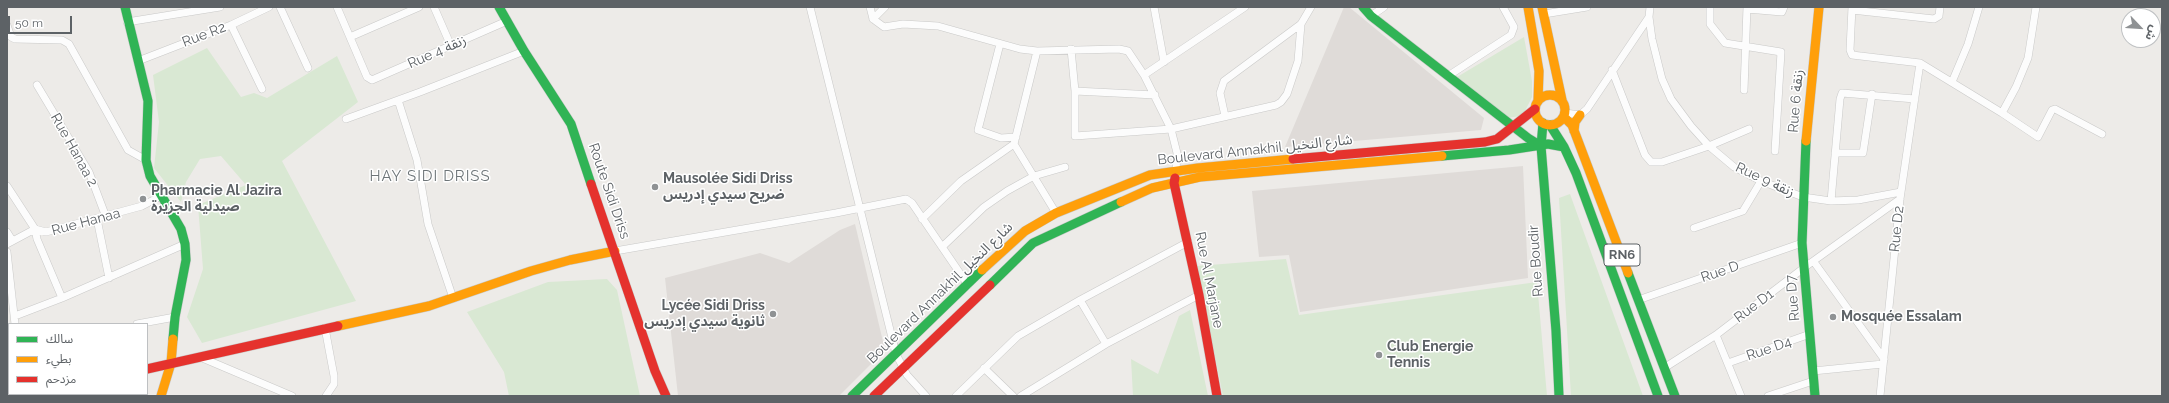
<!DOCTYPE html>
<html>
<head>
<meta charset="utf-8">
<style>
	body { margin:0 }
	#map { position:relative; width:2169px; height:403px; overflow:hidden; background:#edebe8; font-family:Raleway,"Noto Sans Arabic",sans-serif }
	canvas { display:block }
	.frame { position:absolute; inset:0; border:8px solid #5d6266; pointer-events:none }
	.legend { position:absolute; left:8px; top:323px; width:140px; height:72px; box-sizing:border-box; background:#fff; border:1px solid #bec0c2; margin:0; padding:5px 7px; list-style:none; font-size:12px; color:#5d6266 }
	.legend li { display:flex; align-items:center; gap:8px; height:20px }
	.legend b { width:20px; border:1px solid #bec0c2 }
	.north { position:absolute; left:2121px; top:8px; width:40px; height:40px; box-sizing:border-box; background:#fff; border:1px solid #bec0c2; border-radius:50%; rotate:115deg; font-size:11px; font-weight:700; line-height:16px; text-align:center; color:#5d6266 }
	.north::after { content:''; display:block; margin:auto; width:14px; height:18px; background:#8f9294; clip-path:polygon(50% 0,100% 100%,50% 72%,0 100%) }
	.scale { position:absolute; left:8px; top:16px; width:64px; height:18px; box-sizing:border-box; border:2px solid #5d6266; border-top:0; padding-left:5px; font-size:12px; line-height:14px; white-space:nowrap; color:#5d6266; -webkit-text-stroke:3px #fff; paint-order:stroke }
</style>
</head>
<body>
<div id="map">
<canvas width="2169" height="403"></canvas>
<div class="frame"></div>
<ul class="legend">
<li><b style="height:5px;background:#30b455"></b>سالك</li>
<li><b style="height:5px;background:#ff9f0a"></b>بطيء</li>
<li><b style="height:5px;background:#e5322d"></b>مزدحم</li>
</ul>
<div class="north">ش</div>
<div class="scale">50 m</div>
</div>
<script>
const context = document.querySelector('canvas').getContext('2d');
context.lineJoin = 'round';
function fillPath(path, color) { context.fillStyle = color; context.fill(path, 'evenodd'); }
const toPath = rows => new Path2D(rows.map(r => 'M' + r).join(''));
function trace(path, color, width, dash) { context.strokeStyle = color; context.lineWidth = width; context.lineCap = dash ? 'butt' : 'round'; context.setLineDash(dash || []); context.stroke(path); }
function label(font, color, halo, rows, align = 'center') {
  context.font = font + ' Raleway,"Noto Sans Arabic",sans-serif'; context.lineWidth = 3; context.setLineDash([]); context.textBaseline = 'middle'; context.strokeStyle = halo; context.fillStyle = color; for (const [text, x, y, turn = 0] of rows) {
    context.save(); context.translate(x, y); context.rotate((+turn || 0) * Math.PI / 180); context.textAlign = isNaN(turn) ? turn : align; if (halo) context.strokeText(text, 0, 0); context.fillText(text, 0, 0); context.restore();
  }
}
const education = toPath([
	[1344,7,1349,7,1484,118,1481,130,1285,147],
	[1523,166,1528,278,1300,312,1289,255,1259,257,1252,191],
	[855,224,885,350,839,396,678,396,665,278,760,253,789,263,840,230]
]);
const green = toPath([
	[1524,37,1532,81,1532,97,1525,111,1520,116,1507,118,1457,77],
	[207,48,241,97,254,93,267,98,337,56,358,102,282,161,356,301,202,343,187,317,203,269,198,205,246,185,221,156,200,159,186,182,181,202,154,168,159,122,153,75],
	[1570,194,1643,396,1571,396,1559,198],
	[1286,259,1299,315,1537,282,1547,396,1223,396,1197,266],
	[607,279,617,290,640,396,509,396,504,372,467,312,548,282],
	[1190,310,1208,396,1133,396,1131,359,1158,374,1179,316]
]);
const street = toPath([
	[280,7,308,68],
	[337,7,367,77,372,80,507,21],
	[434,7,451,46],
	[810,7,896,354,907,375,926,396],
	[870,7,873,19,884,27,903,24,938,26,1020,49,1037,51,1119,49,1128,51,1144,75,1171,129,1177,153,1176,171],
	[1154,7,1164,62],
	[1710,7,1710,24,1725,43,1781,52,1775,151],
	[1852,7,1850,50,1852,55,1920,63,2002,113,2038,137,2052,110,2055,109,2102,134],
	[1747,9,1782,12,1784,7],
	[1852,10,1934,19,1939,16,1940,7],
	[1544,14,1587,7],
	[1371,16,1384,7],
	[1649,17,1652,39,1662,79,1671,99,1691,126,1709,146,1734,167,1761,181,1803,197,1831,201,1858,200,1901,192],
	[873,19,885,7],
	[127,22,220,7],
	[7,25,11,37,15,39,62,40,69,44,128,150,146,160],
	[231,25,262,89],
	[350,37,419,7],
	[1000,44,978,130,1001,138,1016,137],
	[1071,49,1075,91,1075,136,1171,129,1276,105,1281,102,1287,94,1298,61,1301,24],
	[1037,51,1014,144,1056,213],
	[138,61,231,25,269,7],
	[1612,70,1645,155,1651,162,1662,162,1709,146,1749,129],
	[1144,75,1245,7],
	[1448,76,1511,35,1514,27,1503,7],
	[1952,82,1968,44,1979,7],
	[37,85,89,172,106,217],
	[1744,90,1747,7],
	[1075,91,1155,95],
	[398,100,417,160,428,224,453,298],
	[1565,113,1580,115,1587,109,1649,17,1650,7],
	[2002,113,2016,87,2028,58,2036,7],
	[1225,116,1220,93,1224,81,1301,24,1311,7],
	[346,119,420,92,524,51],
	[1835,153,1863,153,1872,94],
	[7,186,35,229,46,232,142,206,161,196],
	[1831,201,1840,99,1842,93,1915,99],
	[97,219,109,278],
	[922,219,961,181,1014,144],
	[1694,228,1743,211,1761,181],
	[7,232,12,240],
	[7,244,35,229,37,239,62,298,185,244],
	[942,247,984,207,1007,191,1034,176,1065,167],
	[615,251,836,213,906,199,912,203,968,285],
	[7,252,15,324],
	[1814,262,1884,359],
	[1080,300,1106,344],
	[1638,300,1802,243],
	[15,316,62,298],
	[137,324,175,317],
	[325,328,334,376,334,384,326,396],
	[1716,335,1741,396],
	[7,343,9,342],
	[200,357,292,396],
	[1728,363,1810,334],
	[984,368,1013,396],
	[1664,368,1716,335,1805,267,1900,199],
	[1813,371,1883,364],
	[956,396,1018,336,1080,300,1188,242],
	[1021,396,1106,344,1199,295],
	[1768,396,1813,381],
	[1880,396,1900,199,1920,63]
]);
const fast = toPath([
	[125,7,148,101,146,160,150,176,181,229,185,244,186,260,175,317,173,339],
	[499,7,524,51,571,124,591,184],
	[1363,7,1371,16,1528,138,1541,146],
	[1543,123,1541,146,1556,331,1559,396],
	[1550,125,1564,147,1576,173,1658,396],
	[1806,141,1802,243,1815,396],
	[1442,156,1509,150,1548,144,1564,147],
	[1628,273,1675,396],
	[990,285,1033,243,1121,202],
	[47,396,54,394],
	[852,396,982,270]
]);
const slow = toPath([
	[1528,7,1539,71,1538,101],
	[1542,7,1562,100],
	'1535 110a15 15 0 1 1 30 0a15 15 0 1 1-30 0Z',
	[1564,117,1572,125,1628,273],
	[1574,131,1575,122,1580,115],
	[1806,141,1819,7],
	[1121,202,1152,188,1200,177,1442,156],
	[982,270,1025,231,1056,213,1150,175,1198,168,1293,159],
	[338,326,429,306,531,271,570,260,615,251],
	[161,396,171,363,173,339]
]);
const jam = toPath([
	[1293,159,1485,142,1497,139,1535,109],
	[1175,178,1174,183,1199,295,1217,396],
	[591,184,655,371,666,396],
	[147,369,338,326],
	[874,396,990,285]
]);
const markers = [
	[655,187,4,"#8f9294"],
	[143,199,4,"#8f9294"],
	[773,314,4,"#8f9294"],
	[1833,317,4,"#8f9294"],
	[1379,355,4,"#8f9294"]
];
const shields = [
	[1622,255,36]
];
const shieldNames = [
	["RN6",1622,255]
];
const streetNames = [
	["Rue R2",204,35,-21],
	["Rue 4 زنقة",437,52,-24],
	["Rue 6 زنقة",1796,101,-85],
	["Rue Hanaa 2",74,150,61],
	["Boulevard Annakhil شارع النخيل",1255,150,-6],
	["Rue 9 زنقة",1765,180,25],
	["Route Sidi Driss",609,191,71],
	["Rue Hanaa",86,222,-15],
	["Rue D2",1897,229,-84],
	["Rue Boudir",1536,261,-94],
	["Rue D",1720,272,-19],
	["Rue Al Marjane",1209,280,79],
	["Boulevard Annakhil شارع النخيل",940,293,-44],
	["Rue D7",1793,298,-95],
	["Rue D1",1754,306,-37],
	["Rue D4",1769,349,-19]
];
const poiNames = [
	["Mausolée Sidi Driss",663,179],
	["ضريح سيدي إدريس",663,195],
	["Pharmacie Al Jazira",151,191],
	["صيدلية الجزيرة",151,207],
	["Lycée Sidi Driss",765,306,"right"],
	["ثانوية سيدي إدريس",765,322,"right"],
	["Mosquée Essalam",1841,317],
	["Club Energie",1387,347],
	["Tennis",1387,363]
];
const neighbourhoodNames = [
	["HAY SIDI DRISS",430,176]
];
fillPath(education, '#dfdbd8');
fillPath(green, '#d9e8d3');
trace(street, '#c9c9c8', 8);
trace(fast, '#c7c8c7', 10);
trace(slow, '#c7c8c7', 10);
trace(jam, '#c7c8c7', 10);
trace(street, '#fcfcfc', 7);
trace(fast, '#30b455', 9);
trace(slow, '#ff9f0a', 9);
trace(jam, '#e5322d', 9);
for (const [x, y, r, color] of markers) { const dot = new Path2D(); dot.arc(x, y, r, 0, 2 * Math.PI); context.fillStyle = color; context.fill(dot); trace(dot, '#fff', 1.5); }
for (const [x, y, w] of shields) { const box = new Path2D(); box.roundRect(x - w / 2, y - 11, w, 22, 3); context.fillStyle = '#fff'; context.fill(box); trace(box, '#5d6266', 1); }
label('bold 13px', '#5d6266', null, shieldNames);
label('14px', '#5d6266', '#fff', streetNames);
label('bold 14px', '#5d6266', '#fff', poiNames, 'left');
context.letterSpacing = '1px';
label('15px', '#6e7578', '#fff', neighbourhoodNames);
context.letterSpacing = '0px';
</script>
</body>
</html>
